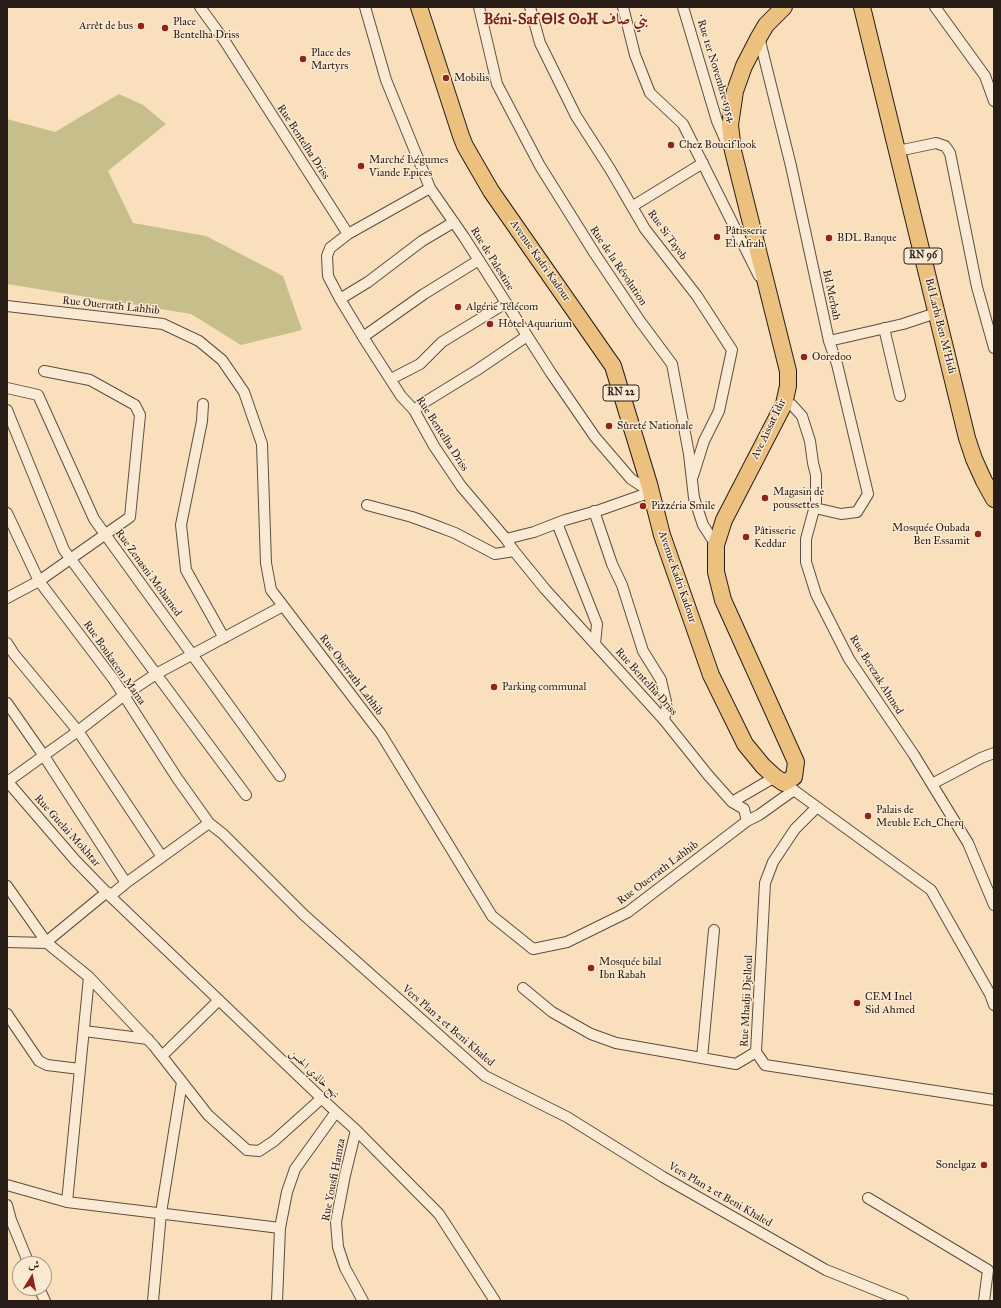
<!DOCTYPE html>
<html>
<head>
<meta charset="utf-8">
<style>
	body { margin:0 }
	#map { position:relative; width:1001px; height:1308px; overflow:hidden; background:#f9dfbc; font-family:"IM FELL Great Primer",Amiri,serif }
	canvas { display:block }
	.frame { position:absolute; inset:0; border:8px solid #291d18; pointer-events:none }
	.north { position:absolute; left:12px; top:1256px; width:40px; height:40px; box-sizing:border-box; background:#fbead3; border:1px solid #a79888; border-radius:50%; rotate:10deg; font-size:11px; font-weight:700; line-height:16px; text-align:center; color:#291d18 }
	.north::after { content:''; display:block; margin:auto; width:14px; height:18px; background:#8f2418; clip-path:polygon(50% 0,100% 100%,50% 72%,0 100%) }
</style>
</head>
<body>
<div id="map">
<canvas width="1001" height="1308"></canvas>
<div class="frame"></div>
<div class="north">ش</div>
</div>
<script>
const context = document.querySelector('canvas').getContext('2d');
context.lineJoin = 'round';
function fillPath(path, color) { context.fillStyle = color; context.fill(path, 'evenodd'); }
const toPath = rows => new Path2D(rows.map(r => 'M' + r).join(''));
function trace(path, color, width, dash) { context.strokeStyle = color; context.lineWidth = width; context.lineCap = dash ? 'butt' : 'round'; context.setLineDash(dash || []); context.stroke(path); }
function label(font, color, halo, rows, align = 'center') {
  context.font = font + ' "IM FELL Great Primer",Amiri,"Noto Sans Tifinagh",serif'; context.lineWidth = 3; context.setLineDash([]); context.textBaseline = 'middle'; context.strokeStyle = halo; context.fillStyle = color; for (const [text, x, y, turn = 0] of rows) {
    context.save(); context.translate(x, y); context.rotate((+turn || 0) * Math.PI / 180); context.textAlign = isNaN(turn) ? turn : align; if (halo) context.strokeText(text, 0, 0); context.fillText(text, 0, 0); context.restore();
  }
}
const green = toPath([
	[119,94,143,105,166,124,108,171,133,223,206,236,283,276,302,330,241,345,191,314,7,284,7,119,55,132]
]);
const minor = toPath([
	[200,7,224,40,348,234,330,248,327,256,328,276,340,299,363,337,401,396,414,410,434,446,461,486,506,539,514,551,545,589,664,720,708,775,732,802],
	[365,7,386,80,430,188,464,237,551,373,595,437,631,479,651,492],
	[479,7,497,84,540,166,595,254,640,321,672,364,689,454,694,498,703,525,716,545],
	[530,7,540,43,576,116,610,169,645,229,697,296,732,350,719,411,704,441,693,476],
	[623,7,635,55,650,93,683,124,759,276],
	[683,7,717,121,728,146],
	[935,7,985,76,994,101],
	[759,37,791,166,829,341,837,364,868,494,857,512,841,514,815,508],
	[898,151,936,143,945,146,950,153,977,287,994,348],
	[633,206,703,163],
	[348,234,430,188],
	[340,299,368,282,422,241,454,222],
	[7,306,163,324,199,341,222,360,244,392,262,444,266,563,271,590,381,734,492,916,533,949,567,942,628,912,747,821],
	[884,328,900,396],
	[363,337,424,294,479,260],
	[829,341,903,324,936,313],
	[391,379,420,364,442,342,506,303],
	[7,388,38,395,94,519,280,776],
	[203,404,202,421,181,525,186,570,224,638],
	[784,404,792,405,802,416,810,441,813,463,816,475,816,502,806,539,806,562,816,594,849,659,914,755,968,843,994,905],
	[7,410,64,550,246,795],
	[414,410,425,402,477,370,527,336],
	[367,505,412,517,434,525,455,533,495,554,514,551],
	[594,511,612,564,622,585,643,651,661,680,667,706,664,720],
	[7,513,39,581,114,680,177,778,209,823],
	[557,523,597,624,595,644],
	[506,539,534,532,565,520,600,510,651,492],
	[7,598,39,581,130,517,140,415,135,405,90,380,44,371],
	[7,643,14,654,78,731,162,857],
	[7,703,44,756,126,883],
	[775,777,732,802,744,809,747,821,759,815,794,790],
	[7,781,75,860,110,896],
	[7,782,78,731,123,696,156,674,283,606],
	[784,783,931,890,990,994,994,1005],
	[932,784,981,758,994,753],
	[817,807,795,829,773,862,765,883,756,1052,765,1065,994,1100],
	[7,886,47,943],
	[51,938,107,892,110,896],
	[7,942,47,943,89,977,154,1046,208,1115,247,1150,259,1151,274,1141,322,1098],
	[523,988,552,1012,591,1034,616,1043,736,1064,756,1052],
	[7,1014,39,1061,47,1065,80,1069],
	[84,1031,148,1039],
	[162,1056,219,1000],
	[702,1058,714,930],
	[356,1130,345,1175,336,1222,338,1247,345,1268,363,1301],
	[7,1185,67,1202,280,1228],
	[868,1198,988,1270,984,1301],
	[67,1202,89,977],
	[7,1205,11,1220,29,1264],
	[39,1288,45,1301],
	[153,1301,161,1213,182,1082],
	[277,1301,280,1228,287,1192,295,1169,336,1112],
	[495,1301,439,1214,356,1130,336,1112,110,896,126,883,209,823,223,834,304,915,485,1076,567,1117,663,1177,826,1270,903,1301]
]);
const primary = toPath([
	[419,7,461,136,465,146,491,191,613,366,649,484,662,535,711,675,745,744,763,766,775,777,784,783,794,777,796,762,723,600,716,572,716,545,724,520,784,404,788,386,788,371,733,151,730,125,735,91,744,66,759,37,766,25,784,7],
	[862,7,967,438,974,459,984,481,994,499]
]);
const markers = [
	[141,26,4,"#8f2418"],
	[165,28,4,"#8f2418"],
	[303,59,4,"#8f2418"],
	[446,78,4,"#8f2418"],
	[671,145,4,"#8f2418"],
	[361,166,4,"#8f2418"],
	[717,237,4,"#8f2418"],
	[829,238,4,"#8f2418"],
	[458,307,4,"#8f2418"],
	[490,324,4,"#8f2418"],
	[804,357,4,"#8f2418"],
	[609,426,4,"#8f2418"],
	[765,498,4,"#8f2418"],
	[643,506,4,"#8f2418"],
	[978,534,4,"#8f2418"],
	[746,537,4,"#8f2418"],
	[494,687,4,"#8f2418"],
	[868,816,4,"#8f2418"],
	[591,968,4,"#8f2418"],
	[857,1003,4,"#8f2418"],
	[984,1165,4,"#8f2418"]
];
const shields = [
	[923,256,38],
	[621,393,36]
];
const shieldNames = [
	["RN 96",923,256],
	["RN 22",621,393]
];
const poiNames = [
	["Place",173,22],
	["Bentelha Driss",173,35],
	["Arrêt de bus",133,26,"right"],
	["Place des",311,53],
	["Martyrs",311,66],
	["Mobilis",454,78],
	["Chez Boucif look",679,145],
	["Marché Légumes",369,160],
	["Viande Epices",369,173],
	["Pâtisserie",725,231],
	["El Afrah",725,244],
	["BDL Banque",837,238],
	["Algérie Télécom",466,307],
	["Hôtel Aquarium",498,324],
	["Ooredoo",812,357],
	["Sûreté Nationale",617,426],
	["Magasin de",773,492],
	["poussettes",773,505],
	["Pizzéria Smile",651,506],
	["Mosquée Oubada",970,528,"right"],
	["Ben Essamit",970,541,"right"],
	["Pâtisserie",754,531],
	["Keddar",754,544],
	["Parking communal",502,687],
	["Palais de",876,810],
	["Meuble Ech_Cherq",876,823],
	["Mosquée bilal",599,962],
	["Ibn Rabah",599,975],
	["CEM Inel",865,997],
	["Sid Ahmed",865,1010],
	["Sonelgaz",976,1165,"right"]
];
const streetNames = [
	["Rue 1er Novembre 1954",716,71,73],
	["Rue Bentelha Driss",303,142,57],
	["Rue Si Tayeb",667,235,54],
	["Rue de Palestine",492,259,58],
	["Avenue Kadri Kadour",540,261,55],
	["Rue de la Révolution",618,266,56],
	["Bd Merbah",831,295,78],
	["Rue Ouerrath Lahhib",111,306,6],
	["Bd Larbi Ben M'Hidi",940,326,76],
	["Ave Aissat Idir",769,429,-64],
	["Rue Bentelha Driss",442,434,57],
	["Rue Zenasni Mohamed",148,573,54],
	["Avenue Kadri Kadour",677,577,71],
	["Rue Boukacem Mama",114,663,55],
	["Rue Ouerrath Lahhib",351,675,53],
	["Rue Berezak Ahmed",876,675,58],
	["Rue Bentelha Driss",646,682,48],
	["Rue Guelai Mokhtar",67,831,48],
	["Rue Ouerrath Lahhib",658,873,-37],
	["Rue Mhadji Djelloul",747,1001,-87],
	["Vers Plan 2 et Beni Khaled",448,1026,41],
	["نهج خالدي الحسن",314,1074,44],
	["Rue Yousfi Hamza",334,1180,-79],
	["Vers Plan 2 et Beni Khaled",720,1195,30]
];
const districtNames = [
	["Béni-Saf ⴱⵏⵉ ⵙⴰⴼ بني صاف",566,20]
];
fillPath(green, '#c6bf8b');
trace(minor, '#5d4e41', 12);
trace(primary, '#291d18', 18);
trace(minor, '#fbead3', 10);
trace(primary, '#ecc07e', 16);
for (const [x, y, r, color] of markers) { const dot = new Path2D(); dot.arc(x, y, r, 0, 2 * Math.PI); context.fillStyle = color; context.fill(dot); trace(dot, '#fbead3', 1.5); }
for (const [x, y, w] of shields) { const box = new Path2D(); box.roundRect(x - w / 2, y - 8, w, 16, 3); context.fillStyle = '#fbead3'; context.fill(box); trace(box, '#291d18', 1); }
label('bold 10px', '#291d18', null, shieldNames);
label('11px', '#291d18', '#fbead3', poiNames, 'left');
label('11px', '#291d18', '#fbead3', streetNames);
label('bold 15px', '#7a1f14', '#fbead3', districtNames);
</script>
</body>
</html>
